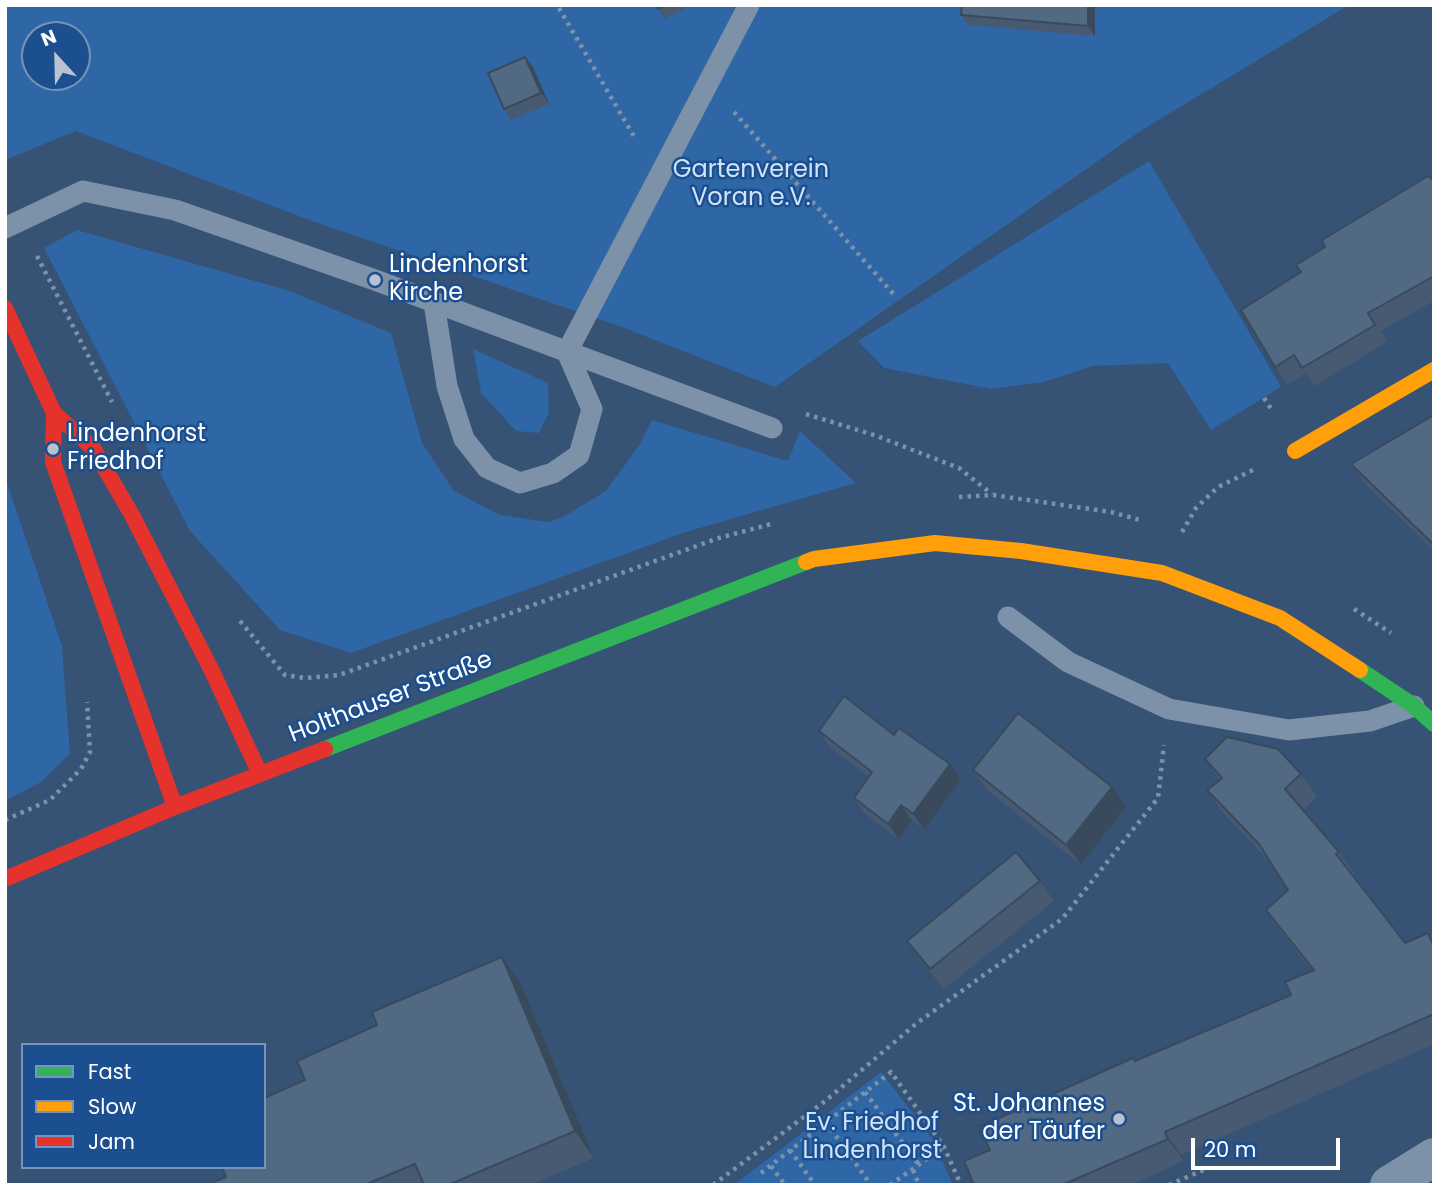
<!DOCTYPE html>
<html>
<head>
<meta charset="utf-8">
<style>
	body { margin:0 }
	#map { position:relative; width:1439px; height:1190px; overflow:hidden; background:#365274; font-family:Poppins,sans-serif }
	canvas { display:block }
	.frame { position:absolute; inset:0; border:7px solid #fff; pointer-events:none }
	.legend { position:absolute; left:21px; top:1043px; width:245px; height:126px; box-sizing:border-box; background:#1b4f8f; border:2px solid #7695bc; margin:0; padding:9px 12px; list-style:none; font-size:21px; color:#fff }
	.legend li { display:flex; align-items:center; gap:14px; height:35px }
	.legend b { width:35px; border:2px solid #7695bc }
	.north { position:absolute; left:21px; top:21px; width:70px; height:70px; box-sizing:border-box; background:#1b4f8f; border:2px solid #7695bc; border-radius:50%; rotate:338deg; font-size:19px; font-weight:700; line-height:28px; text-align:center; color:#fff }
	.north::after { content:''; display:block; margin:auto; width:24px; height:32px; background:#b9c2ce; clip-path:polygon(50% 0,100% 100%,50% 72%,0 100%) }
	.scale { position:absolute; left:1191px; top:1138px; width:149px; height:32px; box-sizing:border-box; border:4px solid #fff; border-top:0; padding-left:9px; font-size:21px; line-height:24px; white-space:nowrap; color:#fff; -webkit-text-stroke:5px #1b4f8f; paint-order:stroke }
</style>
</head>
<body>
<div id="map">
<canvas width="1439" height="1190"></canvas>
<div class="frame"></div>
<ul class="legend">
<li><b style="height:9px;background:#30b455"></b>Fast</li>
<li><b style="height:9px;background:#ff9f0a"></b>Slow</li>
<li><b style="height:9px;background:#e5322d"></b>Jam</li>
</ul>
<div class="north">N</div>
<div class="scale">20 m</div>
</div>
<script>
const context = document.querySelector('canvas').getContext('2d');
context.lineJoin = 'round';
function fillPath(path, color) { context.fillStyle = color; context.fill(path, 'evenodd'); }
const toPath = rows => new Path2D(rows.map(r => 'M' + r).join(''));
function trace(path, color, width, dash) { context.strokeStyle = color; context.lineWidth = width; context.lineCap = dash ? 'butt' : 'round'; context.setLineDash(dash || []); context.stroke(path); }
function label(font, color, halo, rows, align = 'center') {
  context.font = font + ' Poppins,sans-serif'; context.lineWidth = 5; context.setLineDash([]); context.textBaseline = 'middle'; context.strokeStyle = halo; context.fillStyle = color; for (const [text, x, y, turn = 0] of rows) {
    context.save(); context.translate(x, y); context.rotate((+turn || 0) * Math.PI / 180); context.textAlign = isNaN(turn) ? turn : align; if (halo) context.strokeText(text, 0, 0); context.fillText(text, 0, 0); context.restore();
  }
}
const green = toPath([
	[5,5,1349,5,1142,130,775,387,619,326,312,221,76,131,5,160],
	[35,35,77,35,77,77,35,77],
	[1149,161,1281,387,1211,430,1168,363,1093,366,1044,382,991,389,884,368,858,341],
	[77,230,290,291,391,333,422,443,454,491,500,515,548,522,563,517,606,491,640,444,652,420,788,461,800,431,856,483,686,532,351,653,280,630,190,531,44,248],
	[473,349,548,383,549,413,539,433,516,431,481,393],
	[5,477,62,646,70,754,41,782,5,801],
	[881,1072,933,1139,953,1185,734,1185]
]);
const path = toPath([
	[559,8,636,140],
	[734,112,896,297],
	[37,256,112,402],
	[1264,398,1273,412],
	[806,414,874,435,959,468,992,494],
	[959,497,993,495,1111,512,1140,520],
	[1182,532,1196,508,1218,487,1255,469],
	[1354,609,1391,633],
	[240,621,285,675,305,678,339,675,719,538,771,524],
	[5,820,50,800,81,769,90,752,87,702],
	[865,1092,919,1165],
	[826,1122,871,1185],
	[790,1150,815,1185],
	[771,1166,785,1185],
	[913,1170,919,1185],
	[761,1173,891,1072,944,1147,961,1185],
	[713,1185,824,1102,917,1023,1062,919,1158,798,1164,745],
	[890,1185,944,1147],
	[1169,1185,1208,1168]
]);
const lane = toPath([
	[5,228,83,191,175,210,375,280,772,428],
	[434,303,447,386,464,439,487,468,520,483,553,473,579,455,592,409,567,352],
	[567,352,749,5],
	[1008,617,1068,662,1169,709,1289,730,1370,721,1414,706]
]);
const street = toPath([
	[1389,1185,1434,1157]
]);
const fast = toPath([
	[1360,670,1414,706,1434,724],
	[325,749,806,562]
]);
const slow = toPath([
	[1295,451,1434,370],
	[806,562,814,559,935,543,1021,551,1162,573,1280,618,1360,670]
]);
const jam = toPath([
	[5,308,54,413,93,448,132,515,212,671,260,774],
	[54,413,53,462,175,807],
	[5,879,175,807,325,749]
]);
const wall = toPath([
	[656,5,691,5,665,19],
	[1095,5,1095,36,968,25,961,15],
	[525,57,533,67,549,104,511,120,504,109],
	[1434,178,1434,301,1381,331,1387,342,1315,386,1306,374,1287,384,1275,367,1301,272],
	[1434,415,1434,551,1365,484,1351,464],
	[819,731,894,735,950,764,961,780,924,830,912,820,899,839,865,814,854,798,869,777,830,747],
	[1205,759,1301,774,1317,797,1303,810,1339,852,1355,875,1353,876,1405,943,1428,933,1434,941,1434,1044,1181,1155,1184,1161,1130,1185,974,1185,990,1150,1133,1058,1135,1061,1291,995,1312,971,1282,933,1266,910,1288,890,1271,863,1223,813,1207,790,1219,780],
	[973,770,1126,807,1081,865,987,790],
	[1040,881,1054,901,944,989,921,961,907,941],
	[521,984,594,1158,531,1185,207,1185,226,1177,305,1080]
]);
const shadedWall = toPath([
	[1088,5,1095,5,1095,36,1088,26],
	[525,57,533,67,549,104,541,93],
	[950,764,961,780,924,830,913,814],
	[1112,787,1126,807,1081,865,1066,845],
	[901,805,912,820,899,839,888,824],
	[502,957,521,984,594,1158,575,1131],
	[1165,1132,1181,1155,1184,1161,1168,1139]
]);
const building = toPath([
	[656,5,665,5,658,9,656,5],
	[962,5,1088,5,1088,26,961,15,962,5],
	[525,57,541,93,504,109,488,73,525,57],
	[1428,176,1432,179,1434,178,1434,276,1368,313,1375,325,1302,368,1294,355,1275,367,1241,310,1301,272,1296,265,1325,247,1322,240,1428,176],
	[1434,415,1434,545,1351,464,1434,415],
	[844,696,894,735,899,728,950,764,913,814,901,805,888,824,854,798,872,772,819,731,844,696],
	[1018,713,1112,787,1066,845,973,770,1018,713],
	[1227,737,1278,749,1301,774,1285,789,1339,852,1336,854,1405,943,1428,933,1434,947,1434,1014,1165,1132,1168,1139,1062,1185,974,1185,964,1161,990,1150,979,1127,1133,1058,1135,1061,1291,995,1285,982,1314,970,1266,910,1288,890,1259,844,1207,790,1222,778,1205,759,1227,737],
	[1016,852,1040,881,930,969,907,941,1016,852],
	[502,957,575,1131,448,1185,424,1185,415,1164,364,1185,207,1185,226,1177,222,1167,264,1167,264,1098,305,1080,297,1061,377,1025,372,1012,502,957]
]);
const markers = [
	[375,280,7,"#b9c2ce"],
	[53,449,7,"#b9c2ce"],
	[1119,1119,7,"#b9c2ce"]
];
const parkNames = [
	["Gartenverein",751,171],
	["Voran e.V.",751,199],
	["Ev. Friedhof",872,1124],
	["Lindenhorst",872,1152]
];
const poiNames = [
	["Lindenhorst",389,266],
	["Kirche",389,294],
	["Lindenhorst",67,435],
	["Friedhof",67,463],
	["St. Johannes",1105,1105,"right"],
	["der Täufer",1105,1133,"right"]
];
const streetNames = [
	["Holthauser Straße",391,698,-21]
];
fillPath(green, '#2f66a5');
trace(path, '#7d92a8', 4.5, [3.5, 5]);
trace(lane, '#7d92a8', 21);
trace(street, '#7d92a8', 38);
trace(fast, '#30b455', 16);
trace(slow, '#ff9f0a', 16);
trace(jam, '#e5322d', 16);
fillPath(wall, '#475a72');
fillPath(shadedWall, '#394a5c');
fillPath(building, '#526984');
trace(building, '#394a5c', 2);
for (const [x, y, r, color] of markers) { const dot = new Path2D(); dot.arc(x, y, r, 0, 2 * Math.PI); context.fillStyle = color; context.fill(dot); trace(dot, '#1b4f8f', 2.5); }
label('24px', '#cfe3fa', '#1b4f8f', parkNames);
label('24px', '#fff', '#1b4f8f', poiNames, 'left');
label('24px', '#fff', '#1b4f8f', streetNames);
</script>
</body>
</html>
